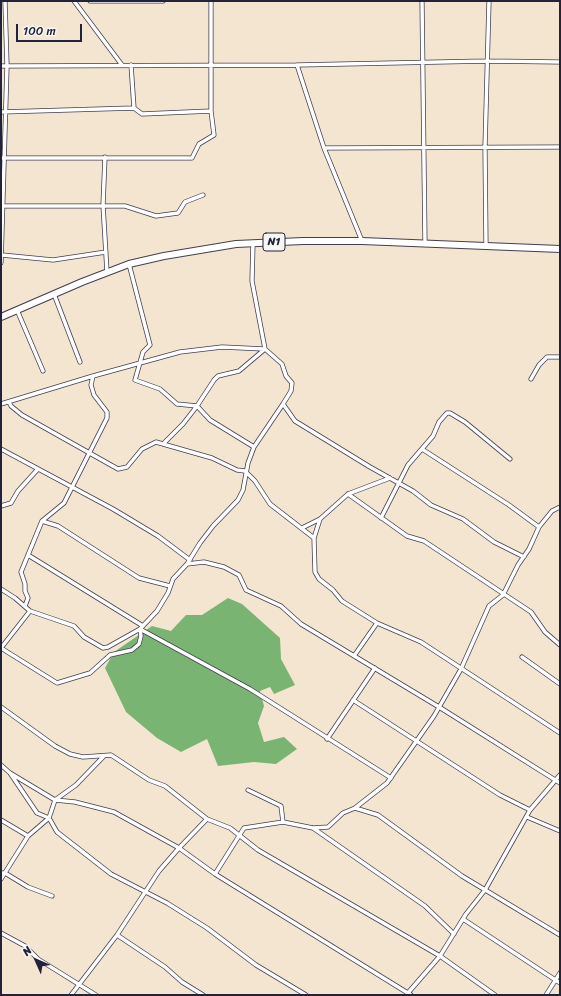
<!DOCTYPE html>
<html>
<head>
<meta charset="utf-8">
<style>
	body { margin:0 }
	#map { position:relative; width:561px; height:996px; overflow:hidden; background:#f4e5d0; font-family:Sriracha,sans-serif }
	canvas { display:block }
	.frame { position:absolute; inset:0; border:2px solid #22223b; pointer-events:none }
	.north { position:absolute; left:16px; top:940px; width:40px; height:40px; -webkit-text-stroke:3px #f6f6f2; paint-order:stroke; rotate:315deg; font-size:11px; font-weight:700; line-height:16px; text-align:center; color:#22223b }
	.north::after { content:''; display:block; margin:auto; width:14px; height:18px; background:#22223b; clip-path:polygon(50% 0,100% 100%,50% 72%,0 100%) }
	.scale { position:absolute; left:16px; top:24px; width:66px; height:18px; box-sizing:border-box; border:2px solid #22223b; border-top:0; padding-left:5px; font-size:12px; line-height:14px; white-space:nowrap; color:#22223b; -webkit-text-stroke:3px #f6f6f2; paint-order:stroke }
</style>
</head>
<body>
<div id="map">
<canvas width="561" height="996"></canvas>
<div class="frame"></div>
<div class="north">N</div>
<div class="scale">100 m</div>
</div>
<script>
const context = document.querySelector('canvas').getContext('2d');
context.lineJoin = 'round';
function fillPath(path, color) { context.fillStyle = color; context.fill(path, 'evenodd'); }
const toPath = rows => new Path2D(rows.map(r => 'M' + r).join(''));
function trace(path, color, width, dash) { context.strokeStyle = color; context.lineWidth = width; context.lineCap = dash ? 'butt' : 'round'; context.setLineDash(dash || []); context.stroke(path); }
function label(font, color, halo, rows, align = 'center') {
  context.font = font + ' Sriracha,sans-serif'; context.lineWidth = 4; context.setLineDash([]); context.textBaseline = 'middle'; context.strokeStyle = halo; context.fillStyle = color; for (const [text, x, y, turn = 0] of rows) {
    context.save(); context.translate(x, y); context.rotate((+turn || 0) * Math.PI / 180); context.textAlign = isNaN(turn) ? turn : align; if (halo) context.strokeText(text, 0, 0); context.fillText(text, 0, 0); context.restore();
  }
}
const forest = toPath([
	[228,598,242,604,280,638,281,659,295,685,274,694,270,687,260,691,264,706,258,723,264,742,284,737,297,749,276,764,254,762,218,766,207,739,181,752,157,738,126,712,105,668,114,652,152,626,171,631,186,615,202,615]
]);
const minor = toPath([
	[74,1,122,65],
	[90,1,163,1],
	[422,1,425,244],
	[131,65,134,108],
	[297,65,324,148,362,241],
	[1,66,297,65,487,61,560,62],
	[1,112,134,108,142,114,211,111],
	[324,148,560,147],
	[105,157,103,205,107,272],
	[1,158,192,158,199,144,214,135,211,111,211,1],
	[1,206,125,206,156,216,178,213,185,202,203,195],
	[253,243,252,281,265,349,282,364,286,376,292,383,291,391,283,404,295,421,370,467,413,491,431,505,463,519,494,542,524,557],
	[486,246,485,147,489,1],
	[2,255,53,260,106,252],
	[1,263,7,66,5,1],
	[129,264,150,345,143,352,135,380,160,389,177,404,197,406,214,380,218,376,239,371,265,349],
	[54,294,80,362],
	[17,310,43,371],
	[531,379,539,365,547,357,560,357],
	[9,402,11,406,22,415,118,469,127,467,142,449,156,442,212,458,237,470,245,471,255,481,270,504,314,538],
	[1,404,93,376,180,352,222,347,264,349],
	[164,443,183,424,197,406,210,420,254,447],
	[1,449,113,509,158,536,190,560],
	[422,449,509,505,539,527],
	[348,494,407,536,424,541,531,612,545,632,560,645],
	[1,506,11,503,18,491,38,469],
	[381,518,408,465,433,436,439,422,447,413,450,413,465,422,510,459],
	[320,519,314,538,315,572,319,579,333,590,342,601,377,623,421,642,560,733],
	[42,521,58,526,139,578,170,586],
	[302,528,320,519,348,494,390,478],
	[28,555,143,626],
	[187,564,204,562,224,567,239,575,246,590,281,606,301,624,439,707,560,783],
	[1,589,15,598,30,611,74,626,84,637,103,648,108,647,140,629,157,611,168,593,173,579,187,564,200,543,213,526,238,500,243,490,248,463,254,447,283,404],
	[25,606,28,598,25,591,25,584,21,572,42,521,64,503,107,418,107,412,94,395,91,385,93,376],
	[140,629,250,689,391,778],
	[1,648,57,683,90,673,110,655,132,650,139,644,141,636,140,629],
	[1,648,30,611],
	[354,656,377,623],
	[522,657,560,684],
	[353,700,500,795,530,810],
	[1,707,55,746,70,754,83,757,111,755,149,780,165,786,207,819,230,828,258,850,440,956,495,995],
	[327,739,375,668],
	[104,756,76,785,55,800,49,818,57,832,111,874,167,903,207,928,256,965,306,995],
	[1,765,10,773,55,800,75,802,114,812,179,848,207,819],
	[248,790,281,806,283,822,313,828,328,827,343,813,355,808,387,783,434,716,461,669,489,606,503,595,518,565,529,549,539,527,552,511,560,507],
	[355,808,378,815,462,876,560,935],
	[527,817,560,831],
	[1,820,28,836],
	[313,828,425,906,454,934],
	[1,873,5,873,28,887,52,896],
	[215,874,244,828,283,822],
	[1,879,28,836,49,818,37,813,10,773],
	[463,919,560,983],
	[1,933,25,946,38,959,96,995],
	[117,935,165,967,182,982,203,995],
	[407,994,440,956,466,914,485,890,530,810,560,775],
	[71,995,117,935,159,871,179,848,215,874,411,995],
	[546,995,560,973]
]);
const trunk = toPath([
	[1,317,82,282,129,264,164,256,236,244,303,241,362,241,560,249]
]);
const shields = [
	[274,242,22]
];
const shieldNames = [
	["N1",274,242]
];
fillPath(forest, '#79b473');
trace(minor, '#423f51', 5);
trace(trunk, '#423f51', 8);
trace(minor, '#fff', 3.5);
trace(trunk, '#fff', 6);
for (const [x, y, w] of shields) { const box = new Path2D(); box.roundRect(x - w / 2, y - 9, w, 18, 3); context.fillStyle = '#f6f6f2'; context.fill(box); trace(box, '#22223b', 1); }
label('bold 11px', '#22223b', null, shieldNames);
</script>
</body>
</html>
